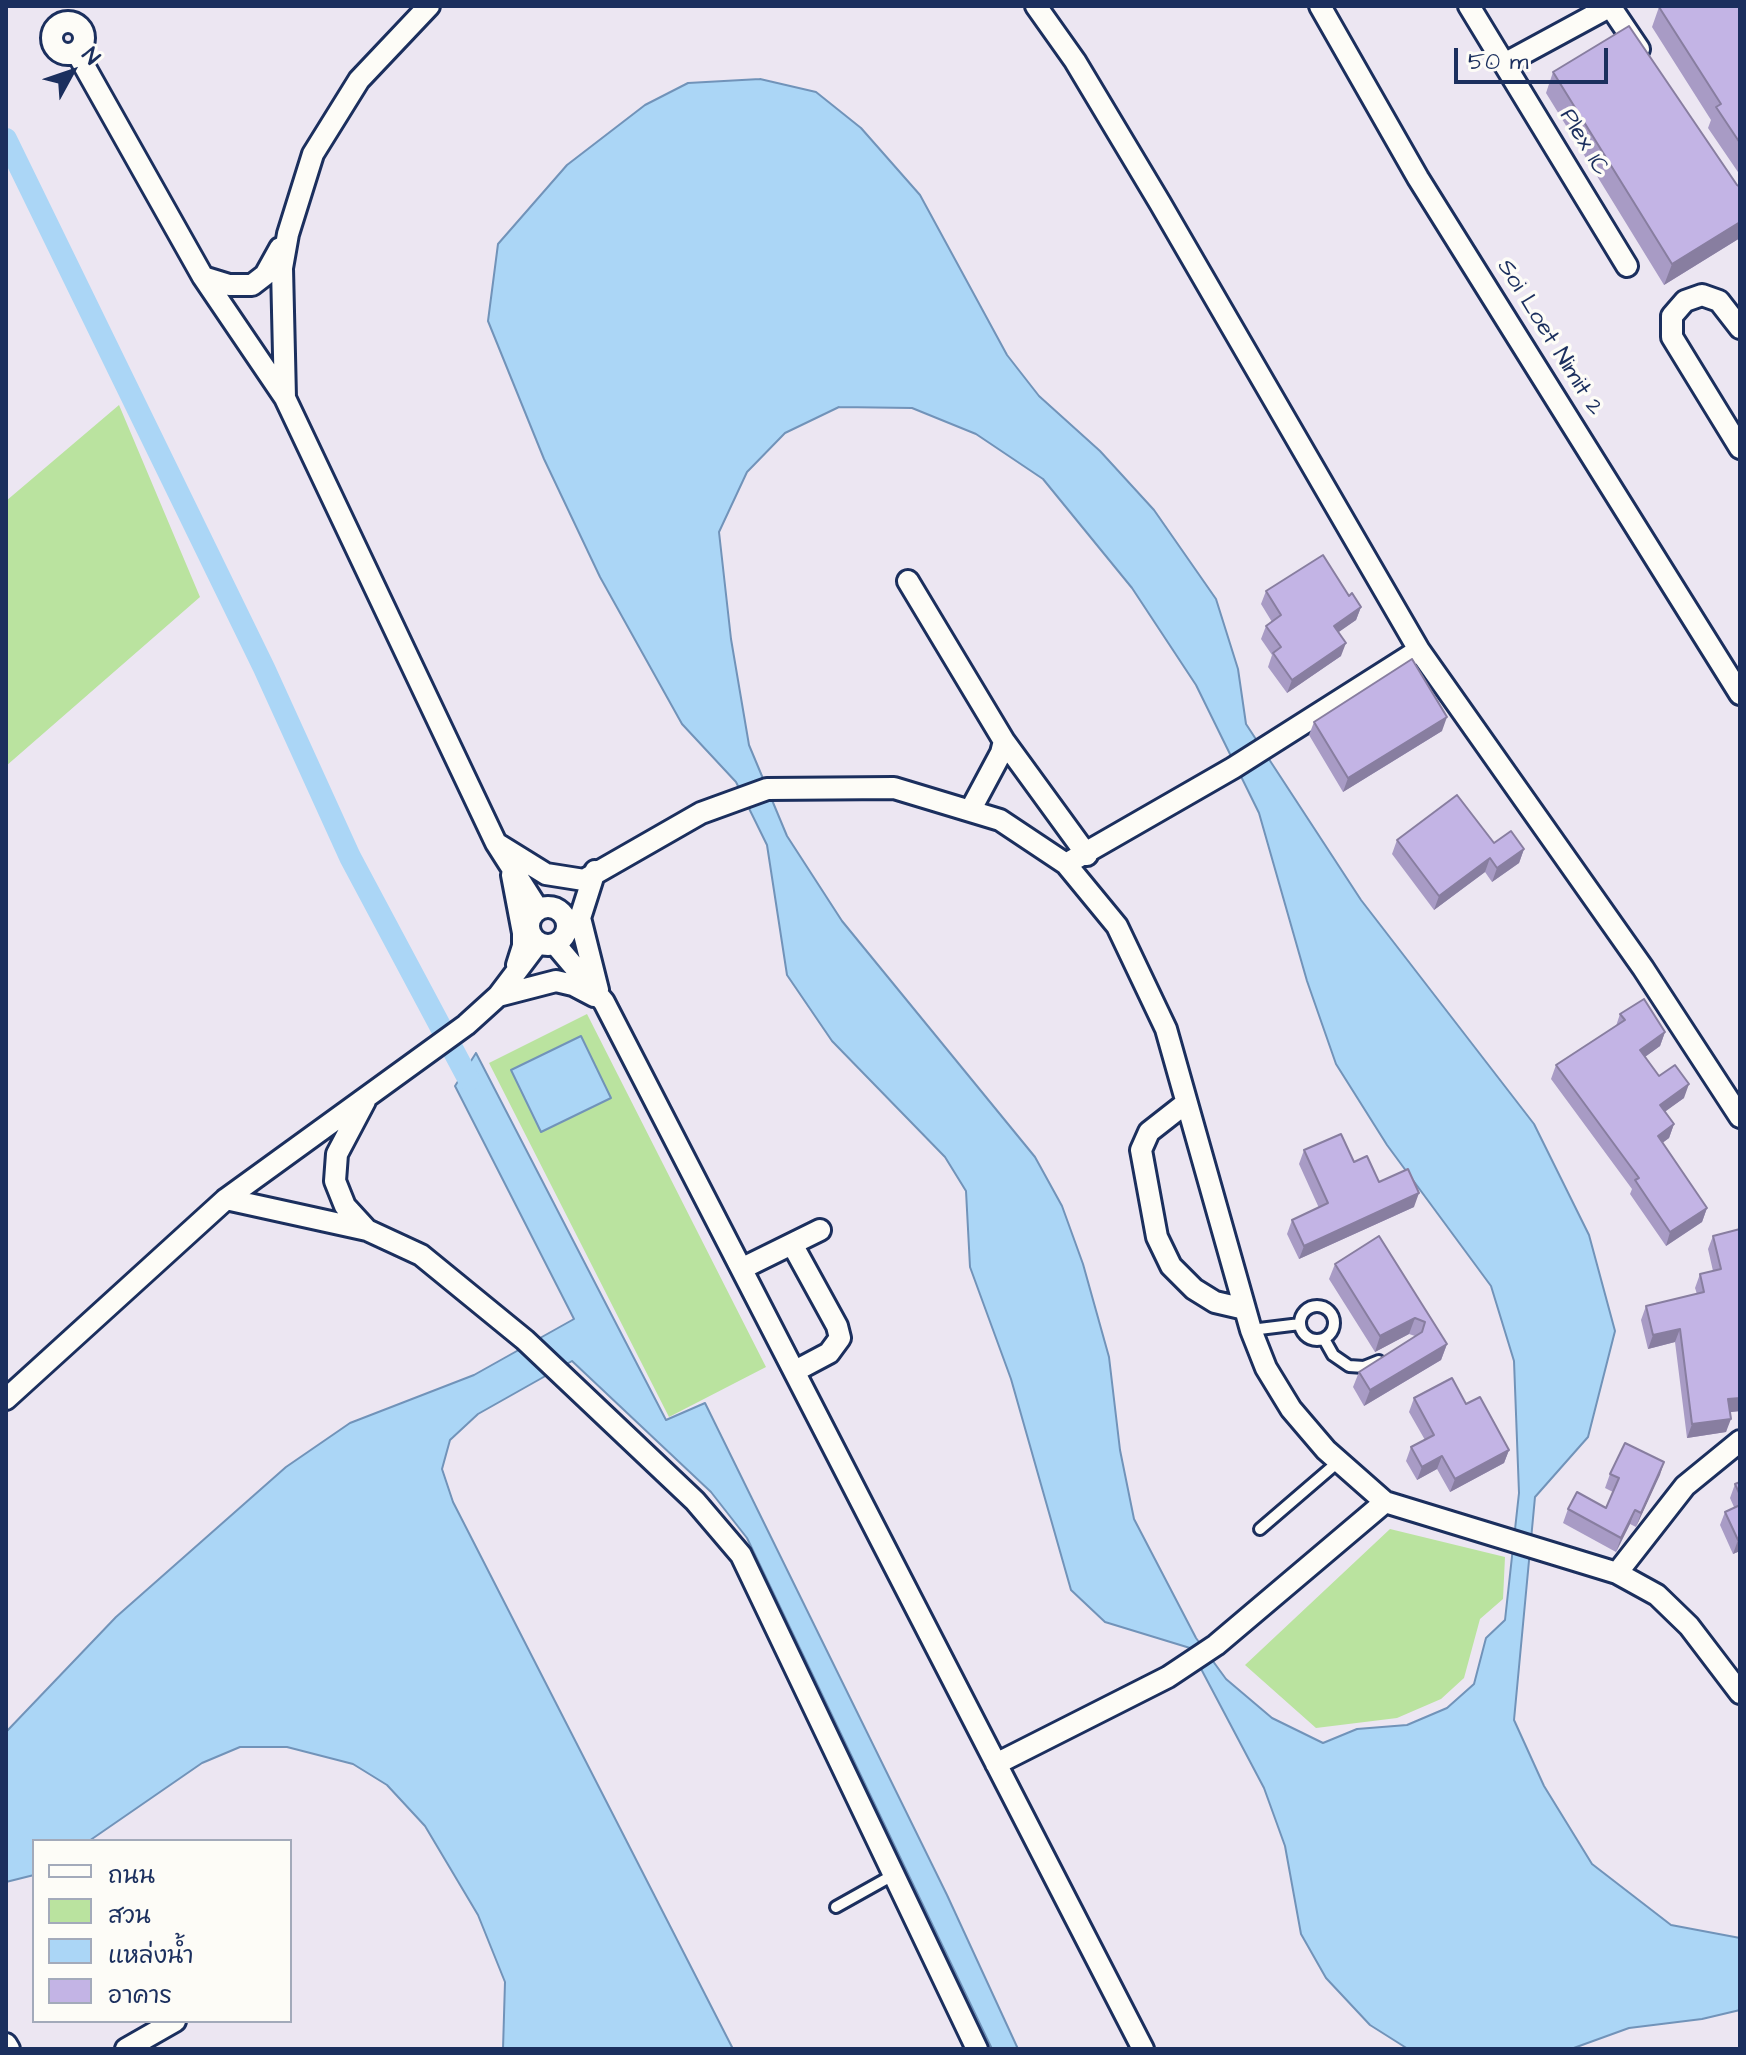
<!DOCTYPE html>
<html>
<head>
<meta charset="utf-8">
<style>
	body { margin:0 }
	#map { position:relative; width:1746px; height:2055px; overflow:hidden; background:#ece6f2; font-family:"Architects Daughter","Playpen Sans Thai",sans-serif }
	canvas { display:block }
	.frame { position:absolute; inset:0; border:8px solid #1b2f5e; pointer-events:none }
	.legend { position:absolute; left:32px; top:1839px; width:260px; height:184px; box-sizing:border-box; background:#fdfcf7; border:2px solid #a3aaba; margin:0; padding:10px 14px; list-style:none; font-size:24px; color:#1b2f5e }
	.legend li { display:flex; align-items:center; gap:16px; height:40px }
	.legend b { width:40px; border:2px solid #a3aaba }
	.north { position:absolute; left:32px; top:32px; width:80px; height:80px; -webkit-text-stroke:6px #fdfcf7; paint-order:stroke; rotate:50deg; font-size:22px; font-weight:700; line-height:32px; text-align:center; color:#1b2f5e }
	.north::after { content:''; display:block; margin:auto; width:28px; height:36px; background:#1b2f5e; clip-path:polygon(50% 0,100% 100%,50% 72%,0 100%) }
	.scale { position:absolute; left:1454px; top:48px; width:154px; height:36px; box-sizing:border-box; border:4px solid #1b2f5e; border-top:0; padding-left:10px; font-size:24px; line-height:28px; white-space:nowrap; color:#1b2f5e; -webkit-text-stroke:6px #fdfcf7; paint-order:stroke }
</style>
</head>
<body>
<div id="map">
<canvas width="1746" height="2055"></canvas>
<div class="frame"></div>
<ul class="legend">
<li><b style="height:10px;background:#fdfcf7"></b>ถนน</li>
<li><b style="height:22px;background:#bae39f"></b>สวน</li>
<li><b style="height:22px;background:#abd6f6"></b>แหล่งน้ำ</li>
<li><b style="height:22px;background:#c3b4e5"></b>อาคาร</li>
</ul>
<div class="north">N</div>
<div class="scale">50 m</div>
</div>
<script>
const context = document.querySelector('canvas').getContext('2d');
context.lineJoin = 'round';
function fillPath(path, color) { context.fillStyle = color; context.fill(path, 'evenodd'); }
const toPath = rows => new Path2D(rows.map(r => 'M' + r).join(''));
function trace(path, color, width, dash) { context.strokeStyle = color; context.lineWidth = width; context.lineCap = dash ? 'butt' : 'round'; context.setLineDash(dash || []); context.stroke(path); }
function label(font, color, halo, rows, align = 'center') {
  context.font = font + ' "Architects Daughter",sans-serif'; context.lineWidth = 7; context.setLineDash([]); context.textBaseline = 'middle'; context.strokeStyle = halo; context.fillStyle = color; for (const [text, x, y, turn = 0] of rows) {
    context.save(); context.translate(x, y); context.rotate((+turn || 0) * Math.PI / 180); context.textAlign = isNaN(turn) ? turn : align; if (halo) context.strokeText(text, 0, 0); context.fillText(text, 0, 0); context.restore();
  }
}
const green = toPath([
	[119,405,200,597,6,766,6,501],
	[587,1014,766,1367,669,1417,489,1063],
	[1390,1529,1505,1557,1503,1599,1480,1619,1464,1678,1441,1699,1397,1718,1316,1728,1245,1665]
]);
const water = toPath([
	[760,79,816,92,861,128,920,195,1007,355,1039,396,1100,451,1154,510,1216,599,1238,669,1246,724,1361,900,1534,1124,1589,1235,1615,1331,1588,1437,1535,1497,1514,1720,1544,1786,1592,1864,1671,1925,1740,1938,1740,2010,1702,2019,1629,2028,1571,2049,1408,2049,1370,2025,1326,1978,1301,1934,1285,1846,1264,1788,1190,1648,1105,1622,1071,1590,1011,1379,970,1267,966,1191,945,1157,832,1041,787,975,767,845,736,782,682,724,600,577,544,459,488,321,498,244,567,165,645,105,688,83,760,79],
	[839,407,912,408,976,434,1043,479,1132,588,1196,685,1259,813,1307,981,1336,1064,1387,1145,1491,1286,1514,1361,1519,1493,1505,1620,1486,1638,1474,1684,1447,1708,1407,1725,1357,1729,1323,1743,1272,1718,1226,1679,1196,1638,1134,1519,1120,1450,1109,1357,1083,1264,1062,1206,1035,1157,842,921,787,836,749,745,731,639,719,532,747,472,785,433,839,407],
	[581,1036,611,1098,541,1132,511,1070,581,1036],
	[476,1053,666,1420,705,1403,947,1895,1018,2049,992,2049,747,1538,711,1492,572,1361,478,1414,450,1440,442,1469,453,1502,733,2049,503,2049,505,1982,478,1915,425,1826,387,1785,353,1764,287,1747,240,1747,202,1763,89,1841,34,1841,34,1875,6,1882,6,1732,116,1617,286,1467,350,1423,474,1375,574,1319,455,1086,476,1053]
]);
const canal = toPath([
	[6,139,264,668,350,857,469,1080]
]);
const lane = toPath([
	'1300 1323a17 17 0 1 1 34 0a17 17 0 1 1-34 0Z',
	[1251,1330,1300,1324],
	[1324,1339,1333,1355,1349,1366,1364,1367,1379,1361],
	[1260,1529,1338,1462],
	[836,1907,895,1874]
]);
const street = toPath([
	[1036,6,1075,61,1160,203,1419,650,1643,968,1740,1117],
	[1320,6,1418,178,1740,694],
	[1469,6,1627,266],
	[1610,6,1639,49],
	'52 38a16 16 0 1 1 32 0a16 16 0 1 1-32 0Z',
	[77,53,203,277,229,285,252,285,265,275,280,248],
	[1504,64,1611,6],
	[203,277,285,398,496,843,538,909],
	[1740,328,1719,301,1702,295,1685,301,1672,316,1672,337,1740,448],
	[285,398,282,268,288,234,313,154,359,80,429,6],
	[908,581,1004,741,1087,855],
	[971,809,1001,753,1004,741],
	[496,843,546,874,584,880,701,813,767,789,894,788,1000,820,1066,864,1117,926,1166,1029,1251,1330,1266,1368,1291,1409,1326,1450,1385,1502,1617,1573,1657,1595,1689,1626,1740,1693],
	[1066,864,1233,768,1419,650],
	[595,871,580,918,598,990],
	[512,875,523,933,523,946,517,965],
	'529 926a19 19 0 1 1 38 0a19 19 0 1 1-38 0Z',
	[555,944,604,1002,1143,2049],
	[498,996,556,981,573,985,594,996],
	[365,1101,337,1154,335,1181,345,1206,367,1230],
	[1186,1103,1149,1132,1141,1150,1157,1237,1171,1266,1194,1289,1215,1302,1245,1309],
	[226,1199,367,1230,421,1255,525,1340,695,1501,741,1555,977,2049],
	[792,1244,837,1326,840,1338,829,1353,797,1370],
	[743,1268,820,1230],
	[6,1399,226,1199,466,1025,498,996,538,943],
	[1617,1573,1685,1486,1740,1441],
	[996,1764,1168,1677,1216,1645,1385,1502],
	[6,2044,9,2049],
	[126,2049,175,2021]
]);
const wall = toPath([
	[1740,6,1740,175,1708,128,1711,120,1652,27,1659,7],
	[1553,72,1740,187,1740,238,1664,285,1546,93],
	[1266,591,1349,596,1361,607,1356,620,1338,632,1341,656,1287,693,1268,667,1272,655,1261,639,1266,626,1272,622,1261,604],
	[1314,722,1442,731,1343,792,1309,735],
	[1397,840,1494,843,1524,849,1519,863,1492,882,1485,872,1434,910,1392,854],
	[1620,1014,1665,1032,1660,1046,1645,1057,1659,1076,1684,1098,1665,1111,1674,1124,1669,1138,1662,1143,1707,1208,1702,1222,1666,1246,1630,1194,1632,1189,1551,1079,1556,1065,1616,1026],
	[1304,1150,1354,1162,1379,1182,1414,1207,1299,1259,1287,1234,1292,1220,1319,1208,1299,1164],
	[1740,1229,1740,1411,1730,1412,1726,1432,1687,1438,1675,1342,1648,1349,1641,1320,1646,1306,1697,1294,1695,1288,1700,1274,1713,1271,1708,1249,1713,1236],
	[1379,1236,1447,1344,1441,1360,1364,1406,1353,1387,1359,1372,1415,1336,1409,1334,1375,1352,1329,1279,1335,1264],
	[1414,1398,1466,1404,1509,1450,1504,1463,1450,1492,1437,1469,1417,1480,1406,1461,1411,1447,1425,1440,1409,1412],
	[1664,1462,1636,1527,1630,1524,1616,1552,1563,1523,1568,1509,1606,1508,1613,1492,1605,1488,1610,1474],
	[1740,1482,1740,1551,1733,1554,1720,1525,1725,1512,1734,1507,1730,1498,1735,1484]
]);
const shadedWall = toPath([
	[1740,222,1740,238,1664,285,1672,264],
	[1361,607,1356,620,1329,639,1334,626],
	[1346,643,1341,656,1287,693,1292,680],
	[1447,717,1442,731,1343,792,1348,778],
	[1524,849,1519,863,1492,882,1497,868],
	[1490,858,1485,872,1434,910,1439,896],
	[1665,1032,1660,1046,1635,1064,1640,1050],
	[1689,1084,1684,1098,1655,1119,1660,1105],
	[1674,1124,1669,1138,1653,1150,1658,1136],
	[1419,1193,1414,1207,1299,1259,1304,1246],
	[1707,1208,1702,1222,1666,1246,1670,1232],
	[1415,1318,1409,1334,1375,1352,1380,1336],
	[1680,1329,1675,1342,1648,1349,1653,1335],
	[1447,1344,1441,1360,1364,1406,1370,1390],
	[1740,1398,1740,1411,1723,1413,1728,1399],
	[1731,1419,1726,1432,1687,1438,1692,1424],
	[1509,1450,1504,1463,1450,1492,1455,1479],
	[1442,1456,1437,1469,1417,1480,1422,1467],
	[1664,1462,1660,1475,1636,1527,1641,1513],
	[1635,1510,1630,1524,1616,1552,1621,1538],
	[1738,1540,1740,1540,1740,1551,1733,1554]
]);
const building = toPath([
	[1661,6,1740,6,1740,143,1716,107,1721,104,1659,7,1661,6],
	[1629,26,1737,185,1740,187,1740,222,1672,264,1553,72,1629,26],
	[1323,555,1349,596,1352,593,1361,607,1334,626,1346,643,1292,680,1273,653,1281,647,1266,626,1281,615,1266,591,1323,555],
	[1412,659,1447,717,1348,778,1314,722,1412,659],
	[1457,795,1494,843,1511,831,1524,849,1497,868,1490,858,1439,896,1397,840,1457,795],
	[1644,999,1665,1032,1640,1050,1659,1076,1675,1065,1689,1084,1660,1105,1674,1124,1658,1136,1707,1208,1670,1232,1635,1180,1639,1178,1556,1065,1625,1020,1620,1014,1644,999],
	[1341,1134,1354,1162,1367,1156,1379,1182,1408,1169,1419,1193,1304,1246,1292,1220,1328,1203,1304,1150,1341,1134],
	[1740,1229,1740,1398,1728,1399,1731,1419,1692,1424,1680,1329,1653,1335,1646,1306,1704,1292,1700,1274,1721,1269,1713,1236,1740,1229],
	[1379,1236,1447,1344,1370,1390,1359,1372,1422,1332,1425,1322,1415,1318,1380,1336,1335,1264,1379,1236],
	[1452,1378,1466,1404,1480,1397,1509,1450,1455,1479,1442,1456,1422,1467,1411,1447,1434,1435,1414,1398,1452,1378],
	[1625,1443,1664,1462,1641,1513,1635,1510,1621,1538,1568,1509,1577,1492,1606,1508,1619,1478,1610,1474,1625,1443],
	[1740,1482,1740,1495,1735,1484,1740,1482],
	[1740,1505,1740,1540,1738,1540,1725,1512,1740,1505]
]);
const streetNames = [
	["Plex 1C",1583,143,59],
	["Soi Loet Nimit 2",1549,338,58]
];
fillPath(green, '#bae39f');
fillPath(water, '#abd6f6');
trace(water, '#7193b9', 2);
trace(canal, '#abd6f6', 22);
trace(lane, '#1b2f5e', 16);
trace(street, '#1b2f5e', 26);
trace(lane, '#fdfcf7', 10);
trace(street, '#fdfcf7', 20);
fillPath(wall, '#a89bc5');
fillPath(shadedWall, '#887ea0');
fillPath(building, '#c3b4e5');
trace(building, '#887ea0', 2);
label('24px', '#1b2f5e', '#fdfcf7', streetNames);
</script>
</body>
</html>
